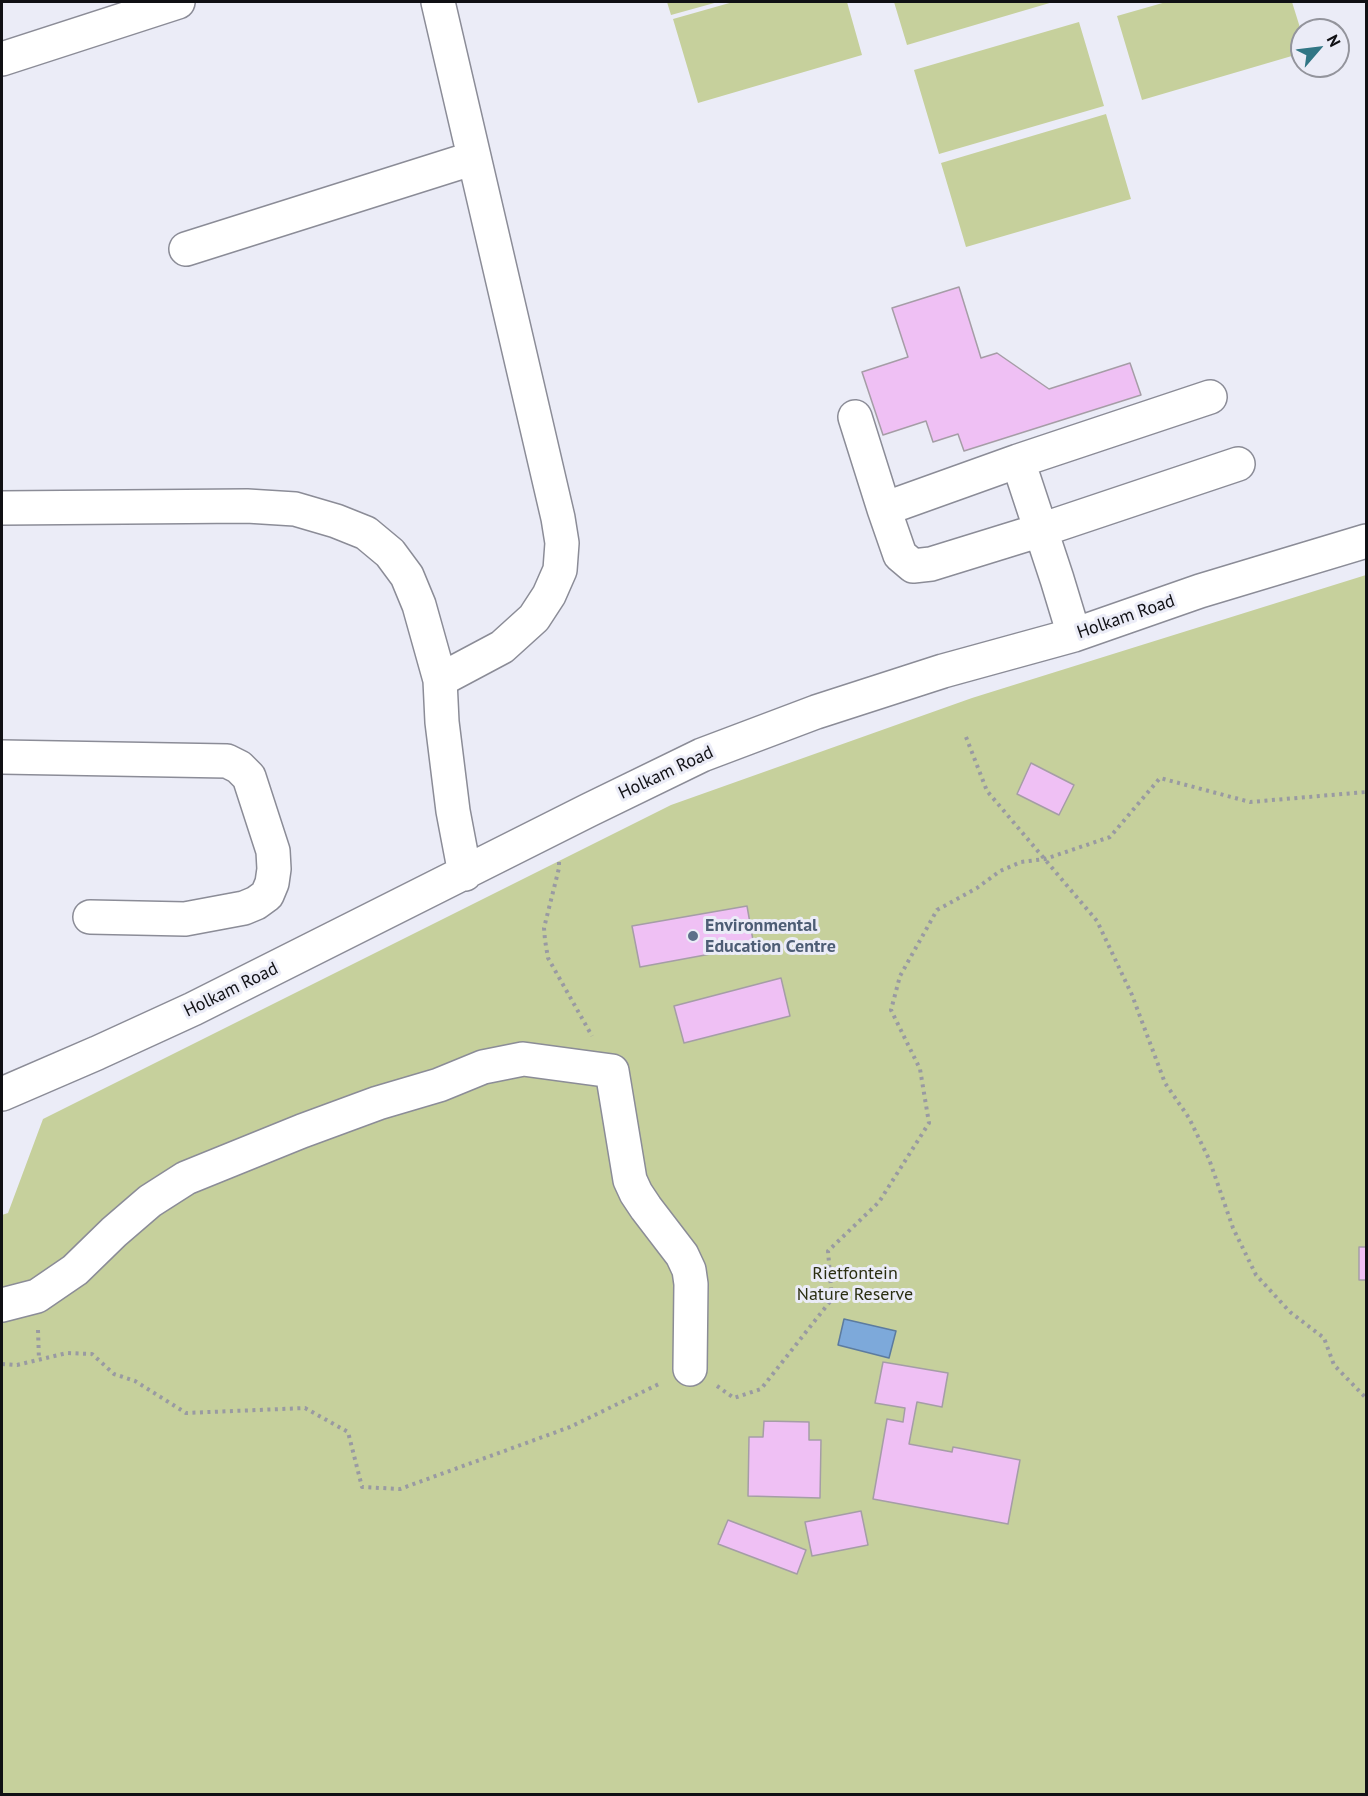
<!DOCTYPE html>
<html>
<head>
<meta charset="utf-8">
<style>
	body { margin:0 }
	#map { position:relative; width:1368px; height:1796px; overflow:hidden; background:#ebecf7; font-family:"PT Sans",sans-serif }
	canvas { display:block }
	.frame { position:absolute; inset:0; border:3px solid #101014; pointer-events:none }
	.north { position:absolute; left:1290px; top:18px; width:60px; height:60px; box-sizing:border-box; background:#ebecf7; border:2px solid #93949c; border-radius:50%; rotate:62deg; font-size:16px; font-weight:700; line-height:24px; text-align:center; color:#101014 }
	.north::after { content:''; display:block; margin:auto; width:21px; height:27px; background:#317685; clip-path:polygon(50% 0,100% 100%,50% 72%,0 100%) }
</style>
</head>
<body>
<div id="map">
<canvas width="1368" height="1796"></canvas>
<div class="frame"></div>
<div class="north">N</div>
</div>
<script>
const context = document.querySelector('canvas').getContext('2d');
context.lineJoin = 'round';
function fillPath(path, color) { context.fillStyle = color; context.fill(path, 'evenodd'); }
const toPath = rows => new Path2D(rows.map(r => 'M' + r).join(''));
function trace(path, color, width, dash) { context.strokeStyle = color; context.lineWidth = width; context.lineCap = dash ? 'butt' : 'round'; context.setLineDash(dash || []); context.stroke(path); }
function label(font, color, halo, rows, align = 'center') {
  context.font = font + ' "PT Sans",sans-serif'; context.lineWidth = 6; context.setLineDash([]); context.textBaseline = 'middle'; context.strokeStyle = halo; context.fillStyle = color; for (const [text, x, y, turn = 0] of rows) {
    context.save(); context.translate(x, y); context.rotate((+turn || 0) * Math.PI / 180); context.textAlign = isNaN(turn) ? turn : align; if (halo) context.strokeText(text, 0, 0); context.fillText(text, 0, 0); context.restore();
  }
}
const green = toPath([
	[667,2,718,2,671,15],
	[733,2,847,2,862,55,698,103,673,19],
	[894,2,1053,2,907,45],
	[1166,2,1292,2,1302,34,1302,53,1142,100,1117,16],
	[1079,22,1104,106,939,154,914,70],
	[1106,114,1131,199,966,247,941,163],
	[1366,575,1366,1794,2,1794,2,1215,8,1213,43,1119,671,805,972,698]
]);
const water = toPath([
	[844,1319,896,1331,889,1358,838,1345,844,1319]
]);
const building = toPath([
	[959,287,981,358,997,353,1049,389,1130,363,1141,395,964,451,958,434,933,442,926,421,883,435,862,372,908,357,892,308,959,287],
	[1031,763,1074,785,1059,815,1017,794,1031,763],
	[747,906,754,946,640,967,632,926,747,906],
	[781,978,790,1016,684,1043,674,1006,781,978],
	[1359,1247,1366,1247,1366,1280,1359,1280,1359,1247],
	[883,1362,948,1373,942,1407,917,1402,909,1444,952,1452,953,1447,1020,1460,1008,1524,873,1499,887,1419,903,1422,905,1408,875,1403,883,1362],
	[764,1421,809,1422,809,1440,821,1440,820,1498,748,1496,749,1437,763,1437,764,1421],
	[861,1511,868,1545,812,1556,805,1522,861,1511],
	[728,1520,806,1550,797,1574,718,1544,728,1520]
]);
const path = toPath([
	[966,737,987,791,1097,921,1132,995,1165,1083,1189,1118,1209,1159,1233,1228,1256,1275,1290,1312,1324,1338,1334,1365,1366,1398],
	[559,862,559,868,544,928,545,940,548,958,592,1036],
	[38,1330,39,1360],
	[2,1364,17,1365,67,1353,92,1354,114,1374,135,1381,186,1413,305,1408,348,1432,362,1487,400,1489,570,1427,661,1383],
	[717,1386,734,1398,761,1389,832,1299,828,1251,879,1202,929,1123,920,1069,891,1010,900,976,937,910,977,888,1000,871,1021,862,1045,859,1110,837,1160,778,1250,802,1366,792]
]);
const minor = toPath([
	[2,59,178,2],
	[186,249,474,158],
	[855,417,884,509,900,555,913,566,931,564,1041,530,1238,464],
	[1018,461,1057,579,1074,635],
	[2,508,247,506,295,509,336,521,366,533,390,553,407,576,419,605,440,680,502,647,534,618,549,595,560,570,562,543,558,518,438,2],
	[884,509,1018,461,1210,397],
	[440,680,442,722,453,811,465,874],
	[2,757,227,761,239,767,249,777,273,851,274,869,272,883,267,895,256,903,244,908,185,919,90,917],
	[2,1094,97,1053,193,1009,589,810,702,755,816,712,943,671,1074,635,1200,591,1366,541],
	[2,1305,37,1296,75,1270,114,1232,150,1201,186,1178,302,1131,378,1103,439,1085,483,1067,523,1059,612,1071,630,1180,636,1193,646,1208,682,1255,689,1270,691,1284,690,1369]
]);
const markers = [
	[693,936,6,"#5c6f8a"]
];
const streetNames = [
	["Holkam Road",1126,617,-19],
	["Holkam Road",666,773,-25],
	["Holkam Road",231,990,-26]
];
const serviceNames = [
	["Environmental",705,926],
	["Education Centre",705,947]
];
const parkNames = [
	["Rietfontein",855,1274],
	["Nature Reserve",855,1295]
];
fillPath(green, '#c6d09c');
fillPath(water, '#7da9da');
trace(water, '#5c7b9f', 1.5);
fillPath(building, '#efc0f4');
trace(building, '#a59da6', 1.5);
trace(minor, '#8b8c97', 36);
trace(path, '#999aa2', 4, [3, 4.5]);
trace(minor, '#fff', 33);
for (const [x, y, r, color] of markers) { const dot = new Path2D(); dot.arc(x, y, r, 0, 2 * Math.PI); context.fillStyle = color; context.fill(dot); trace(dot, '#ebecf7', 2); }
label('18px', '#101014', '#ebecf7', streetNames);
label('bold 18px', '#4e5e75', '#ebecf7', serviceNames, 'left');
label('18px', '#2a2e11', '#ebecf7', parkNames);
</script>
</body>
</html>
